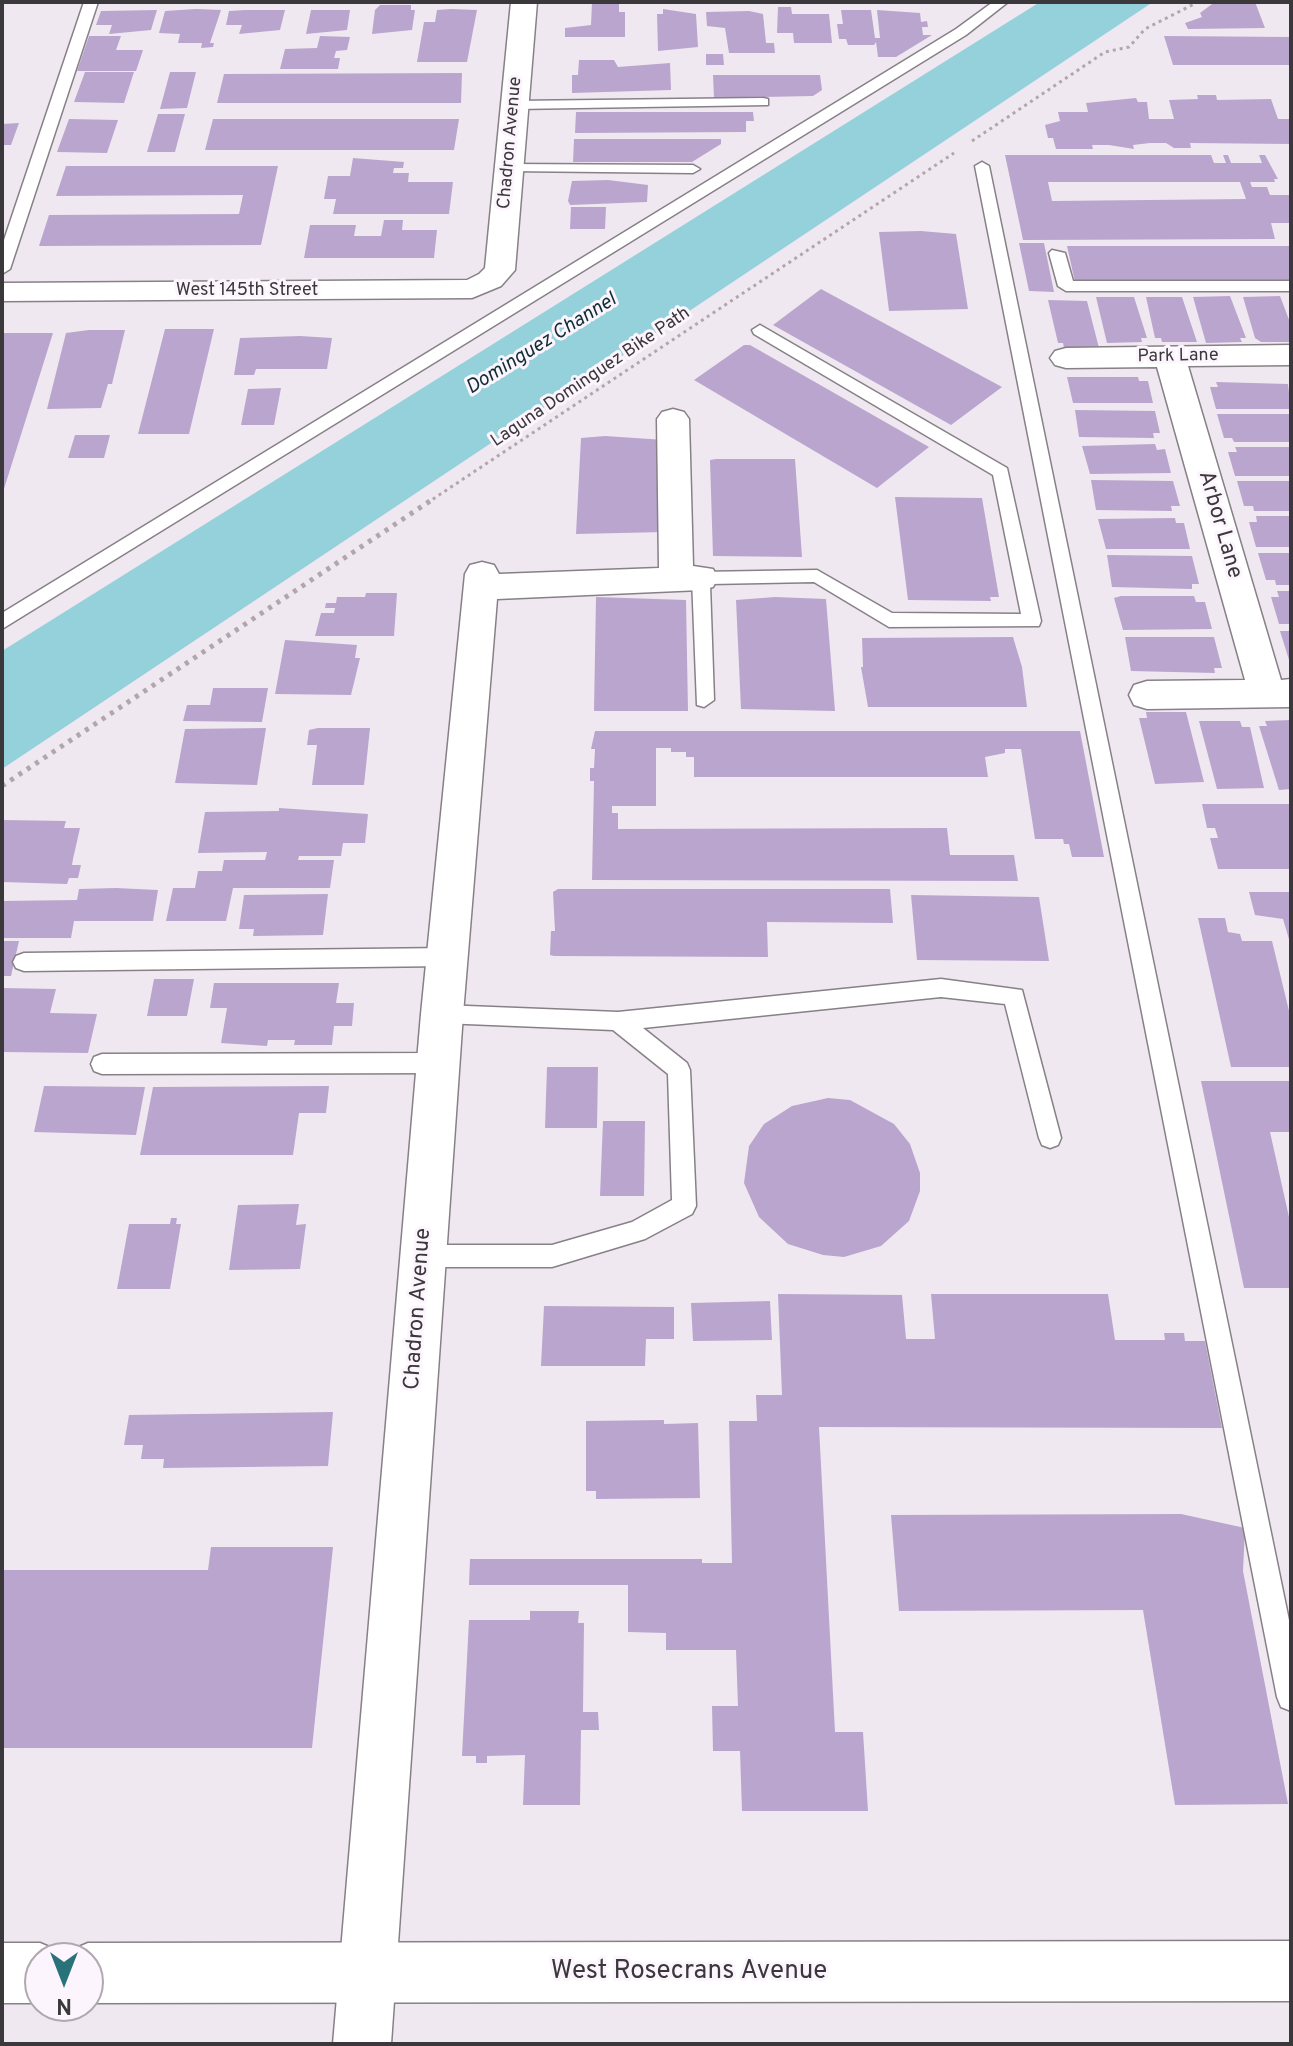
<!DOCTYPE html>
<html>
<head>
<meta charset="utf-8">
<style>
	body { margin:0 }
	#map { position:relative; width:1293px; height:2046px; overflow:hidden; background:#f0e8f0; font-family:Overpass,sans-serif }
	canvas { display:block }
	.frame { position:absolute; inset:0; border:4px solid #3b383b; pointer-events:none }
	.north { position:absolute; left:24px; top:1942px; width:80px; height:80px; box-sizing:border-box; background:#fdf5fd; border:2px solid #afa9af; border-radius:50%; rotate:180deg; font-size:22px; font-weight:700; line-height:32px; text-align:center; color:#3b383b }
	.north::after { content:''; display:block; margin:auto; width:28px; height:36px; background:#297279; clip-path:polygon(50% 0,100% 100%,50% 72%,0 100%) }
</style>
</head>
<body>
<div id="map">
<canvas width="1293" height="2046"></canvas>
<div class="frame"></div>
<div class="north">N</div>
</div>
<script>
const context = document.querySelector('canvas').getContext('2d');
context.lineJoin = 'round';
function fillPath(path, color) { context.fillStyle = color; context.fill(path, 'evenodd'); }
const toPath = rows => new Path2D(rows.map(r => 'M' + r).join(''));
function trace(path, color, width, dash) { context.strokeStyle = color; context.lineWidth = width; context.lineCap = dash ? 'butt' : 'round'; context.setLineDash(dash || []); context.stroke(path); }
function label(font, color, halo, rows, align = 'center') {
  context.font = font + ' Overpass,sans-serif'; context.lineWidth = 6; context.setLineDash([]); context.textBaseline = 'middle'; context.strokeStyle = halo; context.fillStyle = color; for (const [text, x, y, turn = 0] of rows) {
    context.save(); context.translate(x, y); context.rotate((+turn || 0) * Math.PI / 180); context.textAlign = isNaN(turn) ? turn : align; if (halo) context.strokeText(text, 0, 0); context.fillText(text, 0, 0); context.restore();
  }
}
const water = toPath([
	[1040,2,1153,2,2,769,2,651]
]);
const building = toPath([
	[592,2,619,2,619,12,625,12,625,37,565,37,565,28,591,25],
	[1255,2,1265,28,1188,29,1185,23,1202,17,1200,13,1212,4],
	[380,5,411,5,411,10,415,10,412,30,372,34,375,10],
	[778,7,791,7,792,14,829,14,832,43,794,43,793,33,777,33],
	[196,9,221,10,210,43,214,43,213,47,201,48,202,43,178,43,180,34,159,33,165,11],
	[451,9,477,10,467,62,417,62,424,22,435,22,437,10],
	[663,9,696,14,698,47,658,51,657,14,663,14],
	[157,10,151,30,109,34,112,25,96,25,101,11],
	[245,10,285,10,280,30,239,34,242,25,226,25,229,11],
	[311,10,350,10,347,30,306,34],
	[841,10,871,10,875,38,880,38,877,10,920,13,921,22,927,21,928,27,922,27,923,35,932,35,896,57,878,57,876,42,874,45,848,45,846,39,839,39,837,24,843,24],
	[749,11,763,14,766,43,774,43,775,53,729,53,725,28,707,26,706,12],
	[89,36,121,36,116,50,143,50,136,71,77,71],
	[320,36,350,37,347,50,336,51,334,58,340,58,338,69,280,69,285,49,317,48],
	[1164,36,1291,37,1291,65,1173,65],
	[706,54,723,54,724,65,706,65],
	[579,60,614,60,618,67,670,63,671,90,572,93,572,75,578,75],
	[85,72,134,72,124,103,74,102],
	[170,72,196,72,187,108,160,109],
	[462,73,461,103,217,103,224,74],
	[713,75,820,75,822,90,813,96,714,98],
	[1197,95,1216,95,1217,100,1271,99,1278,119,1291,119,1291,144,1190,143,1191,148,1174,148,1166,143,1150,143,1133,145,1134,149,1109,145,1092,145,1093,149,1056,149,1053,138,1048,138,1045,125,1060,121,1058,112,1088,112,1086,103,1136,98,1138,102,1147,102,1149,119,1174,119,1169,100,1198,99],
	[576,112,753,112,754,121,746,121,746,132,575,133],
	[158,114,185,114,175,152,147,152],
	[69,119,118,120,107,153,57,152],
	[213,119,459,119,454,150,205,150],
	[19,123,11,145,2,145,2,124],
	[574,139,721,139,721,144,692,162,573,162],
	[1005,155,1211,155,1214,163,1226,163,1223,155,1228,155,1231,163,1262,163,1259,155,1265,155,1278,179,1274,179,1275,182,1250,182,1252,187,1267,187,1270,195,1291,195,1291,223,1271,223,1275,239,1023,240],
	[1048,182,1240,182,1246,199,1052,201],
	[353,158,404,162,403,168,394,168,393,173,409,173,408,182,453,182,449,214,333,214,336,199,324,199,328,176,350,176],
	[66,166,278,166,261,245,39,246,49,215,239,214,243,195,56,196],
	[608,180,648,185,647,202,570,205,568,201,572,181],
	[571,207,606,207,605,229,570,229],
	[384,220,403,220,402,230,437,230,434,258,304,258,310,225,356,225,354,236,381,236],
	[921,231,956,234,968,309,889,311,879,232],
	[1019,243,1044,243,1054,292,1029,291],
	[1067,246,1291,246,1291,280,1075,282],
	[821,289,1002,387,951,425,773,325],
	[1230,296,1246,338,1240,338,1242,342,1206,343,1193,297],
	[1280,296,1291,325,1291,342,1261,342,1255,338,1243,297],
	[1096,297,1134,297,1147,338,1141,338,1142,342,1107,343],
	[1146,297,1182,297,1197,342,1162,342,1161,338,1155,338],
	[1048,300,1087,301,1099,348,1064,348,1063,343,1058,343],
	[165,329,214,329,189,434,138,434],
	[89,330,125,330,112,384,108,384,101,408,47,409,66,333],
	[2,333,53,333,3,492,2,492],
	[300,336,332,338,327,369,256,369,254,375,234,375,240,338],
	[744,345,750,345,929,447,877,488,694,380],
	[1067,377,1138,377,1139,381,1148,381,1153,403,1073,403],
	[1216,382,1288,384,1291,409,1216,409,1210,387,1218,387],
	[281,388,274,425,241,425,248,389],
	[1075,410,1155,411,1160,433,1153,433,1154,438,1079,437],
	[1217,414,1291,414,1291,442,1234,442,1232,438,1224,438],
	[75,435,110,435,104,458,68,458],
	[605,436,665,440,665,532,576,534,581,438],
	[1155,444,1157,450,1165,449,1171,473,1090,474,1082,446],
	[1235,447,1291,447,1291,476,1235,476,1228,452,1237,452],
	[716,459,795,459,802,557,713,556,710,460],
	[1091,480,1173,481,1180,506,1171,506,1172,511,1096,510],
	[1237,481,1291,481,1291,511,1254,511,1253,506,1244,506],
	[895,497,982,498,999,597,990,597,991,601,908,600],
	[1256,516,1291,516,1291,547,1256,547,1249,522,1257,522],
	[1175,518,1176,523,1184,523,1190,549,1106,549,1098,519],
	[1258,553,1291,553,1291,585,1276,585,1275,580,1266,580],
	[1107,555,1192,556,1199,584,1192,584,1192,589,1112,587],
	[1277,591,1291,591,1291,624,1279,624,1271,597,1279,597],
	[366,593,397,593,394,636,315,636,321,613,334,613,335,608,325,608,326,603,336,603,337,597,365,597],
	[1121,596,1194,596,1196,602,1205,602,1212,629,1123,630,1114,598],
	[596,597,686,600,688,711,594,711],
	[775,597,826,599,835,711,741,709,736,600],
	[1280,631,1291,631,1291,663,1290,663],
	[1013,637,1022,667,1027,707,868,707,861,667,863,667,862,638],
	[1125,637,1214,637,1222,668,1214,668,1215,673,1131,671],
	[285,640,357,645,355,658,360,658,351,695,275,694],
	[213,688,268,688,262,722,183,721,187,705,210,705],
	[1146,712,1186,712,1204,782,1155,784,1139,718,1147,718],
	[1291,720,1291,789,1279,790,1259,726,1267,726,1265,721],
	[1199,721,1240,721,1242,727,1250,727,1264,788,1217,789],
	[266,728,257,785,175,783,185,729],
	[318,728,370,728,364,785,312,785,317,745,307,745,309,730],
	[595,731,1080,731,1104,857,1072,857,1069,844,1064,844,1063,839,1035,839,1021,749,1005,749,1005,753,985,757,988,777,694,777,694,757,686,757,686,752,671,752,671,748,656,748,656,806,612,806,612,813,618,813,618,829,947,828,950,855,1014,855,1018,881,592,880,594,781,590,781,590,768,594,768,595,749,591,749],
	[1202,804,1291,804,1291,869,1218,869,1210,838,1218,838,1215,828,1207,828],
	[279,808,368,814,365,843,343,843,341,856,299,856,298,860,334,860,330,888,233,888,226,921,166,921,173,888,195,888,198,871,222,871,224,860,265,860,267,852,198,853,205,812,279,811],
	[2,820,66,821,64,828,80,828,73,859,72,865,81,865,78,878,69,878,67,884,2,882],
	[116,888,158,890,153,921,74,921,71,938,2,938,2,901,77,900,79,889],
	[558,889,890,889,893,923,767,922,768,957,554,956,550,955,551,931,555,931,553,892],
	[1249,892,1291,892,1291,946,1283,919,1255,915],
	[328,894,323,935,253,936,254,929,239,929,244,895],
	[911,895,1039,897,1049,961,917,960],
	[1198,918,1225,918,1228,932,1240,934,1242,941,1272,941,1291,1019,1291,1067,1231,1067],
	[2,941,19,941,11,976,2,976],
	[154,979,194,979,187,1016,147,1016],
	[214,983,339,983,336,1003,354,1003,352,1026,334,1026,332,1045,294,1045,295,1040,268,1040,267,1046,221,1043,227,1008,210,1008],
	[2,988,56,989,50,1013,97,1014,88,1053,2,1052],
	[547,1067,598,1067,597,1128,545,1128],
	[1201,1081,1291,1081,1291,1132,1270,1132,1291,1226,1291,1288,1244,1288],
	[44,1086,145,1087,136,1135,34,1132],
	[329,1086,326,1113,299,1113,293,1155,140,1155,153,1087],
	[828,1098,850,1100,894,1124,910,1144,920,1173,920,1191,909,1221,881,1246,844,1257,823,1255,788,1244,759,1217,744,1183,749,1146,764,1124,792,1106],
	[603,1121,645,1121,644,1196,600,1196],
	[299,1204,296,1225,306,1224,300,1269,229,1270,238,1205],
	[171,1218,177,1218,176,1224,181,1224,170,1289,117,1289,129,1224,170,1224],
	[778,1294,902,1295,906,1339,935,1339,931,1294,1108,1294,1115,1340,1165,1340,1164,1333,1184,1333,1185,1341,1205,1341,1222,1428,819,1427,835,1732,863,1732,868,1811,742,1811,740,1751,713,1751,712,1706,738,1706,736,1650,666,1650,666,1633,628,1632,628,1585,469,1585,470,1559,702,1559,702,1563,732,1563,729,1421,757,1421,756,1395,782,1395],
	[770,1301,772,1340,693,1341,691,1303],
	[544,1306,674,1307,674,1339,646,1339,645,1366,541,1366],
	[333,1412,328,1466,163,1468,164,1459,141,1459,143,1445,124,1445,129,1415],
	[664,1420,664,1424,698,1423,700,1498,596,1499,596,1491,586,1491,586,1421],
	[1181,1514,1245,1528,1243,1571,1288,1804,1175,1805,1143,1610,899,1611,891,1515],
	[211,1547,333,1547,312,1748,2,1748,2,1570,208,1570],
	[530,1611,579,1611,578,1623,584,1623,583,1712,598,1712,599,1730,581,1730,580,1805,523,1805,525,1755,487,1756,487,1763,476,1763,476,1756,462,1756,469,1620,530,1620]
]);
const pathFar1 = toPath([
	[972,141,1105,52,1129,47,1145,29,1198,2],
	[427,503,954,153]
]);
const path = toPath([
	[2,786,430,501]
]);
const service = toPath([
	[84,2,98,2,10,269,2,274,2,246,84,2],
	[993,2,1008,2,966,35,2,629,2,613,956,29,993,2],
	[763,98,768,99,768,105,515,109,508,105,515,101,763,98],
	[982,162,989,166,1291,1630,1291,1711,1281,1707,1277,1697,975,166,982,162],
	[504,164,693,165,700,169,693,173,509,171,502,167,504,164],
	[1052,250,1065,253,1073,281,1291,281,1291,291,1066,291,1058,286,1049,253,1052,250],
	[760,325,1007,468,1041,621,1039,626,889,627,814,582,710,584,714,700,704,707,697,705,692,578,701,572,817,570,892,613,1021,614,993,475,754,334,752,330,760,325],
	[447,948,455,951,458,957,455,963,447,966,24,971,16,968,13,962,16,956,24,953,447,948],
	[941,979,1022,990,1061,1138,1058,1145,1050,1148,1042,1145,1039,1138,1005,1004,941,997,643,1028,687,1063,690,1070,696,1206,692,1214,645,1239,552,1267,423,1267,415,1264,411,1256,415,1248,423,1245,552,1245,632,1222,672,1200,668,1074,613,1030,442,1023,434,1021,431,1014,434,1007,442,1005,618,1012,941,979],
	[438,1053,446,1056,449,1063,446,1070,438,1073,102,1074,94,1071,91,1064,94,1057,102,1054,438,1053]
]);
const minor = toPath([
	[511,2,537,2,515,270,501,286,472,298,2,301,2,283,467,280,479,274,485,268,511,2],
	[1291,345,1291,365,1188,366,1281,680,1291,679,1291,707,1147,709,1134,705,1129,695,1134,685,1147,681,1245,680,1157,367,1066,368,1055,365,1050,358,1055,351,1066,348,1291,345],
	[673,409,684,412,689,419,693,566,713,569,718,578,713,587,701,590,497,599,463,1014,391,2044,333,2044,421,1014,465,574,470,565,482,562,494,565,499,574,659,568,657,419,662,412,673,409]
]);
const primary = toPath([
	[1291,1941,1291,2001,88,2003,88,1958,64,1958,67,1952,88,1943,1291,1941],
	[2,1943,40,1943,61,1952,64,1958,40,1958,40,2003,2,2003,2,1943]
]);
const farStreetnames = [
	["Chadron Avenue",511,143,-85],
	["West 145th Street",247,291],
	["Park Lane",1178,357,-1],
	["Laguna Dominguez Bike Path",591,378,-34]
];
const farWaternames = [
	["Dominguez Channel",542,345,-32]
];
const streetNames = [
	["Arbor Lane",1219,525,74],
	["Chadron Avenue",419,1309,-86]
];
const nearStreetnames = [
	["West Rosecrans Avenue",689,1973]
];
fillPath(water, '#95d1db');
fillPath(building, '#baa5ce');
trace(service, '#878087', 3);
trace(minor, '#878087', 3);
trace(primary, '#878087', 3);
trace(pathFar1, '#aea8ae', 3, [3, 4]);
trace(path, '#aea8ae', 5, [4, 6]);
fillPath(service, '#fff');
fillPath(minor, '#fff');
fillPath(primary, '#fff');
label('18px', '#3b383b', '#fdf5fd', farStreetnames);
label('italic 20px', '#0f2e33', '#fdf5fd', farWaternames);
label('22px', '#3b383b', '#fdf5fd', streetNames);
label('26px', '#3b383b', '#fdf5fd', nearStreetnames);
</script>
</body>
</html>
